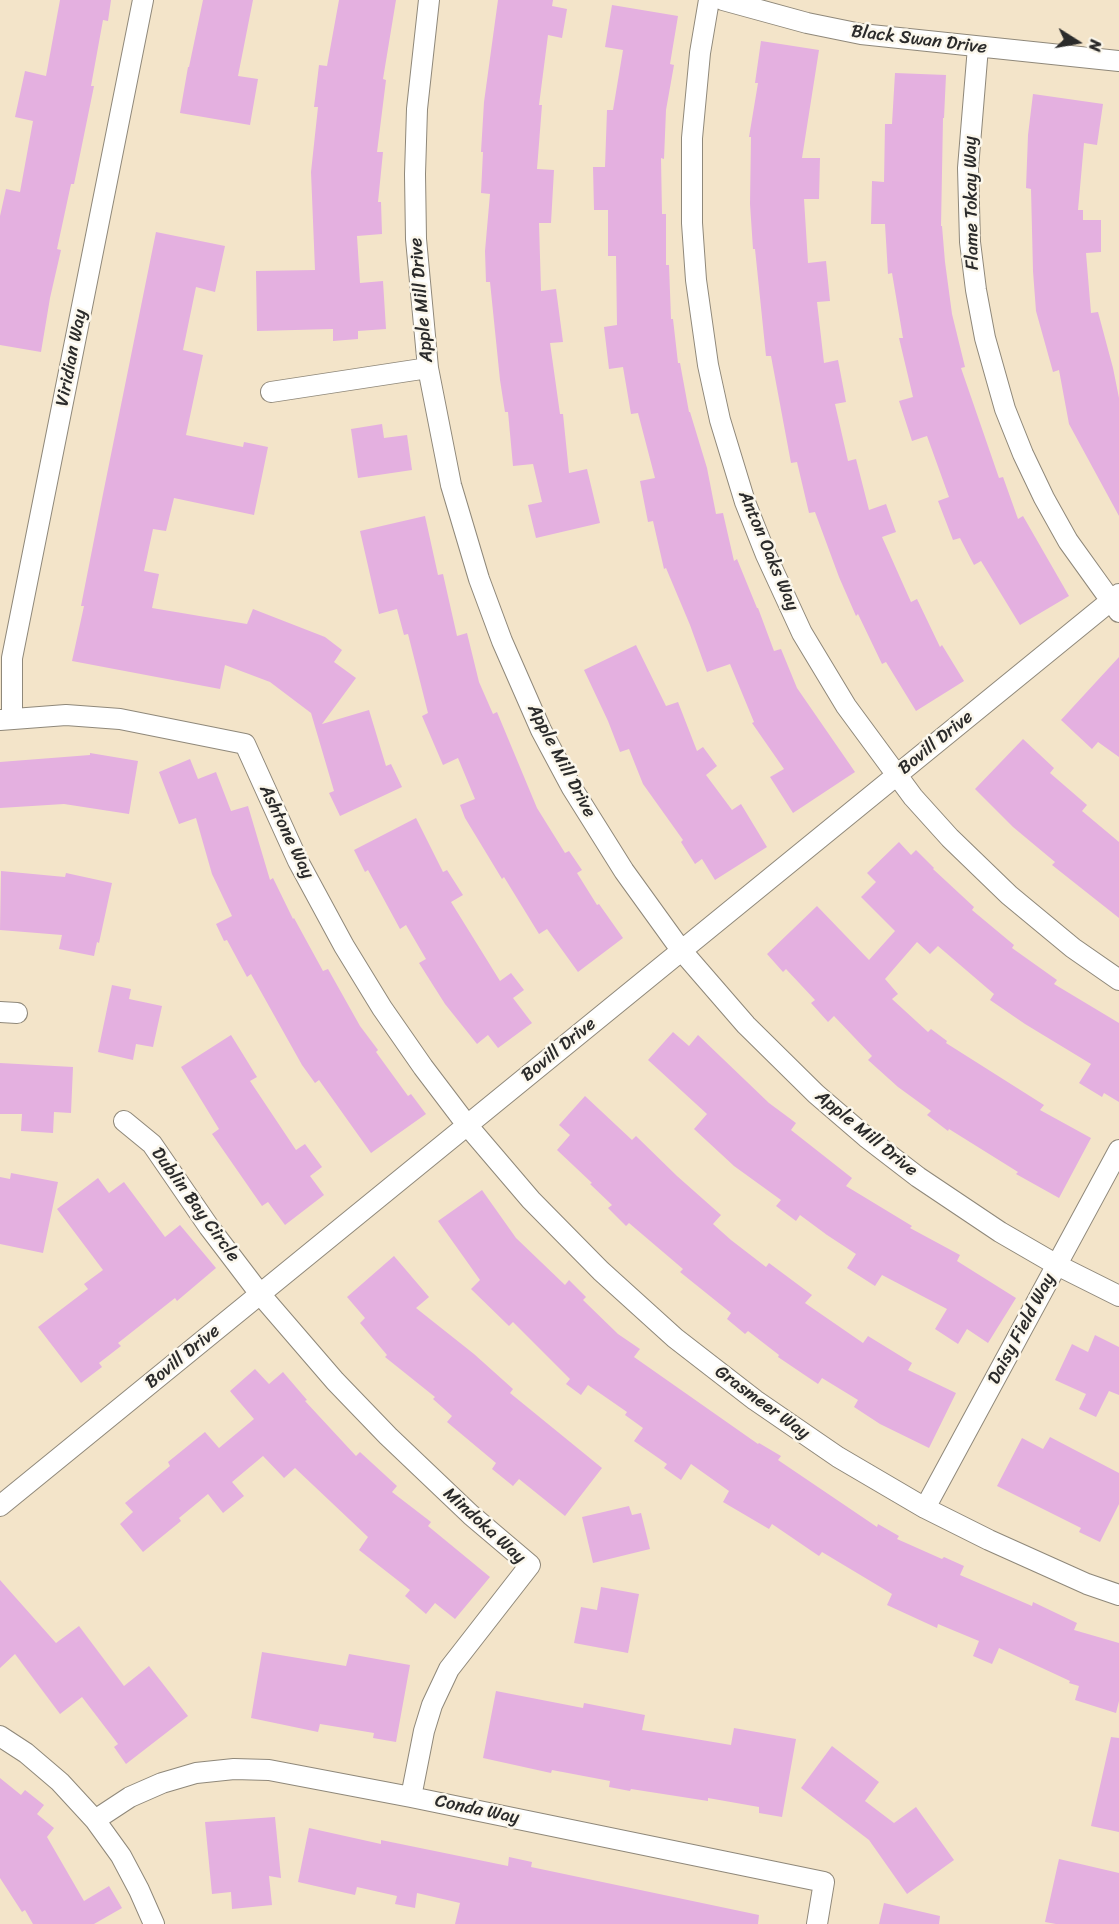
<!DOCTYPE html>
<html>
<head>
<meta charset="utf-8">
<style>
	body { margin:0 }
	#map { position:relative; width:1119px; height:1924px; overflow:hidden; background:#f3e4c9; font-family:Sriracha,sans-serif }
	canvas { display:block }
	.north { position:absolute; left:1047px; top:12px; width:60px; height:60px; -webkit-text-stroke:4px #fbf7ec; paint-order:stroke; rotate:101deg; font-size:16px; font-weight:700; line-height:24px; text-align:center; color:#2b2b2b }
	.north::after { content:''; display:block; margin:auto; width:21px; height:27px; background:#2b2b2b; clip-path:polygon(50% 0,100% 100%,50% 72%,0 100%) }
</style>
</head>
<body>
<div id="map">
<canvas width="1119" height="1924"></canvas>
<div class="north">N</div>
</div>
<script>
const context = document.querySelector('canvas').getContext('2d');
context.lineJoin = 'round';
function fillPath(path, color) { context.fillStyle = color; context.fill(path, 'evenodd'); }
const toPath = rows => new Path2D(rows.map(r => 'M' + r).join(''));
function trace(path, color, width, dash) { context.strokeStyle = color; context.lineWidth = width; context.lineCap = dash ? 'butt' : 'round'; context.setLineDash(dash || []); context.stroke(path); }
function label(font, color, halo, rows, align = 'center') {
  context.font = font + ' Sriracha,sans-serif'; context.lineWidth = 5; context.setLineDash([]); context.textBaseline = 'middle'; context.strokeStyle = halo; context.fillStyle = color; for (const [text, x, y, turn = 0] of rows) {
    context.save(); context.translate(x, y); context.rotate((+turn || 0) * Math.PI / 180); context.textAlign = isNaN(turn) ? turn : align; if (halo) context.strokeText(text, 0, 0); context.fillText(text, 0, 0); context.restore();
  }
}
const building = toPath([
	[60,0,111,0,108,21,103,20,91,86,94,86,74,184,71,184,57,249,61,250,50,298,41,352,0,345,0,216,6,189,20,192,33,121,15,117,25,71,46,76],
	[203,0,253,0,238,76,258,79,250,125,180,113,188,67,189,67],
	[339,0,396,0,383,79,386,80,377,152,383,152,378,202,381,202,382,234,357,236,360,283,383,281,386,329,358,331,358,339,333,341,333,329,257,331,256,271,315,270,311,172,318,107,314,107,319,65,327,66],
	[498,0,553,0,552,6,567,9,562,38,548,35,539,105,542,105,537,169,554,170,551,223,539,223,541,291,556,289,563,342,550,343,560,414,563,414,569,473,587,469,600,523,536,538,528,505,542,502,533,464,513,466,508,412,505,412,500,380,490,282,486,282,485,251,490,194,481,193,483,152,481,152,484,102],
	[612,5,678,16,670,64,674,65,666,110,664,159,661,158,662,214,666,214,666,265,669,265,671,319,673,319,678,363,680,363,689,412,690,412,707,468,716,514,723,513,734,561,737,559,757,608,758,608,774,651,781,649,797,688,855,772,793,813,770,777,784,769,752,723,754,722,730,664,707,672,690,625,666,568,664,569,653,521,648,522,640,481,655,478,638,413,631,414,623,367,609,369,604,327,617,325,616,256,608,256,608,210,594,210,593,167,605,167,607,110,613,110,623,50,605,47],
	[761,41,819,50,802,158,820,158,819,199,804,199,808,263,826,261,830,301,817,302,824,363,838,360,846,402,835,404,848,461,856,459,869,510,886,504,896,532,882,537,911,602,917,599,940,647,942,645,964,681,916,711,886,662,882,664,858,614,856,616,839,577,815,512,809,513,797,462,791,463,771,356,766,356,755,249,753,249,750,204,751,137,749,137,758,83,755,83],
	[895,73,946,75,944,118,943,118,941,226,942,226,945,262,952,314,965,367,961,368,999,478,1003,477,1018,519,1023,516,1069,596,1020,625,981,561,974,565,960,538,953,540,938,501,949,497,927,436,912,441,899,401,913,397,899,338,903,338,892,273,888,274,885,224,871,224,872,181,884,182,885,124,892,124],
	[1033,94,1103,104,1097,145,1084,143,1078,210,1083,210,1083,220,1101,220,1101,252,1086,253,1091,313,1098,312,1113,368,1119,398,1119,516,1069,424,1059,370,1053,372,1036,311,1033,271,1031,189,1026,188,1028,135],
	[156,232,225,246,215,292,196,287,183,350,203,355,186,435,243,447,244,442,268,447,254,515,174,498,166,531,153,529,144,571,159,574,152,608,247,624,253,609,325,637,342,650,334,662,356,678,322,724,369,710,386,766,391,764,402,787,340,816,329,793,334,791,311,713,270,682,225,665,220,689,72,661,84,606,81,606,103,494],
	[382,424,384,438,407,435,412,470,358,478,351,429],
	[425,516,438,575,443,574,457,636,467,633,479,682,493,714,497,712,537,808,565,853,569,851,582,870,577,873,597,905,599,904,623,938,578,972,547,929,539,934,504,877,502,879,465,818,460,805,475,799,458,758,443,765,422,716,428,713,408,634,404,635,397,609,379,614,360,531],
	[636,645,666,706,678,702,697,751,703,747,717,766,706,775,732,810,741,804,767,847,715,880,702,859,695,864,681,842,683,840,643,784,629,749,620,752,608,721,584,670],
	[1119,657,1119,757,1098,742,1092,749,1061,720],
	[1023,739,1054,768,1050,773,1087,805,1082,811,1119,842,1119,918,1052,865,1055,862,1013,827,975,789],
	[90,753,138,761,129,814,64,804,0,808,0,762,90,755],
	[190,759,198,779,216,772,231,811,248,806,270,880,273,878,293,919,294,918,323,971,328,969,360,1026,378,1050,376,1052,408,1096,411,1094,426,1114,371,1153,319,1080,315,1083,302,1065,251,974,247,977,227,940,224,941,216,924,232,916,212,874,196,818,179,824,159,772],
	[416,818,443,872,447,870,463,895,451,902,500,981,511,973,524,990,513,998,532,1023,498,1048,488,1035,477,1044,445,1004,419,963,426,959,406,925,400,929,368,870,365,872,354,850],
	[899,842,911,855,916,850,934,868,933,869,974,907,972,910,1014,945,1012,948,1057,980,1054,984,1119,1023,1119,1102,1104,1093,1102,1097,1079,1083,1091,1064,1025,1024,990,1000,994,994,938,946,930,954,917,942,885,979,898,994,892,999,928,1032,931,1029,947,1041,946,1043,1044,1105,1040,1110,1091,1138,1059,1198,1016,1174,1018,1172,949,1129,948,1131,927,1115,931,1111,898,1087,868,1060,872,1056,834,1016,828,1022,811,1003,815,1000,786,969,783,972,767,954,817,906,869,960,895,931,861,897,876,882,867,873],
	[1,871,65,877,66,873,112,883,99,943,97,942,94,956,59,949,62,935,0,930],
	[112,985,131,989,129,999,162,1006,153,1047,136,1044,133,1060,98,1052],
	[673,1032,689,1046,698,1035,769,1103,796,1123,791,1130,852,1178,846,1186,912,1226,910,1228,960,1255,957,1261,1016,1298,988,1343,967,1329,958,1344,935,1329,947,1309,882,1275,875,1286,847,1268,856,1254,827,1235,800,1215,796,1221,776,1206,781,1200,734,1166,694,1129,707,1114,648,1060],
	[231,1035,257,1077,250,1081,296,1150,305,1144,322,1167,310,1176,324,1195,285,1225,268,1202,262,1206,212,1134,219,1129,181,1067],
	[0,1063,73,1067,71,1113,54,1112,53,1133,21,1131,22,1114,0,1114],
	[585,1096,632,1140,636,1136,677,1176,721,1215,713,1224,731,1240,766,1267,769,1263,812,1295,805,1303,863,1343,868,1336,912,1363,908,1370,956,1393,929,1448,880,1424,854,1407,858,1400,822,1378,818,1384,778,1357,779,1355,748,1331,745,1334,727,1319,731,1313,680,1272,683,1269,629,1223,626,1226,608,1208,612,1205,590,1184,592,1183,557,1150,570,1135,559,1125],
	[11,1173,58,1182,43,1253,0,1244,0,1177,10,1179],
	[98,1178,109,1193,124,1182,165,1237,180,1225,216,1268,177,1301,175,1298,118,1343,121,1346,99,1363,102,1367,81,1383,38,1327,88,1289,84,1284,103,1270,57,1209],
	[482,1190,516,1238,565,1285,569,1280,586,1297,583,1300,618,1334,640,1349,634,1357,758,1444,759,1443,781,1456,778,1460,877,1527,878,1524,899,1536,897,1539,942,1559,944,1557,964,1566,960,1575,1032,1606,1033,1602,1077,1623,1074,1630,1119,1643,1119,1701,1116,1713,1075,1700,1079,1686,1069,1683,1070,1681,999,1648,992,1664,973,1656,979,1641,938,1624,937,1628,887,1605,892,1594,822,1552,819,1556,772,1524,769,1529,723,1502,729,1491,691,1464,681,1480,664,1468,667,1464,634,1441,643,1428,625,1415,627,1412,588,1385,581,1395,566,1384,570,1379,513,1322,509,1326,471,1289,480,1280,438,1221],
	[394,1256,429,1297,416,1308,474,1354,513,1389,510,1393,602,1468,565,1516,519,1479,513,1486,492,1469,496,1463,447,1422,452,1416,433,1399,435,1397,385,1357,387,1355,360,1323,365,1318,347,1297],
	[1095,1335,1119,1347,1119,1395,1109,1391,1096,1417,1079,1409,1086,1394,1055,1380,1072,1344,1088,1352],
	[255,1369,269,1384,283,1372,307,1400,305,1401,356,1456,360,1452,397,1486,392,1492,431,1522,428,1526,490,1577,455,1619,435,1603,426,1614,405,1596,410,1590,359,1550,368,1537,295,1468,284,1478,263,1456,232,1482,244,1496,223,1513,208,1494,179,1518,181,1521,143,1552,120,1524,133,1512,125,1503,170,1466,168,1462,205,1432,219,1448,254,1419,230,1391],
	[1050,1437,1119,1473,1119,1504,1100,1542,1079,1532,1081,1528,997,1486,1022,1438,1043,1449],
	[629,1506,632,1515,641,1513,650,1549,593,1563,582,1517],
	[0,1580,56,1643,79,1626,124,1686,149,1666,188,1716,126,1764,114,1747,118,1744,82,1697,60,1714,15,1654,0,1668],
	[601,1587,639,1594,628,1653,574,1643,581,1607,597,1610],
	[262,1652,346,1666,349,1654,410,1665,396,1742,373,1738,374,1733,320,1724,318,1732,251,1718],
	[496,1691,583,1708,584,1703,645,1715,642,1730,731,1745,734,1728,796,1739,782,1817,759,1813,759,1807,708,1798,708,1801,631,1789,630,1791,609,1787,610,1781,552,1770,551,1773,483,1758],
	[1111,1737,1119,1738,1119,1832,1091,1826],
	[832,1746,879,1782,865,1801,894,1823,916,1807,954,1860,907,1894,869,1840,801,1788],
	[0,1778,21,1795,25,1790,44,1805,37,1814,54,1828,47,1837,84,1901,109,1886,122,1908,94,1924,33,1924,25,1910,22,1912,0,1878],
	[275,1817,281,1878,269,1876,272,1905,232,1909,231,1892,212,1894,205,1822],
	[309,1828,381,1844,381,1840,508,1866,509,1857,532,1862,531,1867,759,1915,758,1924,455,1924,460,1903,417,1893,415,1908,395,1904,397,1896,357,1887,355,1895,298,1882],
	[1059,1859,1119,1873,1119,1924,1056,1924,1045,1922],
	[884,1903,940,1916,939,1924,879,1924]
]);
const minor = toPath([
	[429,0,417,109,415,174,416,239,428,368,451,485,479,579,502,641,541,730,572,788,624,871,681,950,746,1025,816,1094,866,1137,918,1177,1000,1232,1057,1265,1119,1296],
	[709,0,700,53,692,138,692,223,696,280,708,365,720,420,745,502,766,555,802,633,846,706,913,797,950,838,1009,895,1073,948,1119,980],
	[723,0,807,23,861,34,1119,61],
	[978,47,968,168,970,242,976,290,985,338,1005,409,1023,454,1044,498,1068,541,1119,612],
	[271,392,428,368],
	[12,718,12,658,143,0],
	[0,720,66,715,120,719,245,744,298,861,344,946,382,1008,423,1067,467,1125,531,1200,601,1271,675,1338,755,1400,838,1457,925,1508,989,1540,1087,1584,1119,1595],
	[0,1012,17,1013],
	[124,1121,152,1144,209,1227,260,1294,335,1381,388,1436,471,1515,530,1565,449,1669,432,1705,424,1731,411,1797],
	[0,1506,1119,594],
	[925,1508,1119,1150],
	[0,1736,26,1753,60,1782,95,1820,121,1856,139,1890,154,1924],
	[95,1820,130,1797,162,1783,196,1773,234,1769,269,1770,411,1797,824,1882,817,1924]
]);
const streetNames = [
	["Black Swan Drive",919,40,7],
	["Flame Tokay Way",972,203,-91],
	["Apple Mill Drive",422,300,-95],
	["Viridian Way",72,358,-79],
	["Anton Oaks Way",768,551,67],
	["Bovill Drive",936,743,-39],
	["Apple Mill Drive",561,761,62],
	["Ashtone Way",286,832,64],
	["Bovill Drive",559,1050,-39],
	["Apple Mill Drive",866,1134,39],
	["Dublin Bay Circle",195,1205,54],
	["Daisy Field Way",1022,1329,-62],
	["Bovill Drive",183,1357,-39],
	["Grasmeer Way",762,1403,36],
	["Mindoka Way",484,1526,42],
	["Conda Way",477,1810,12]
];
fillPath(building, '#e4b0e0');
trace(minor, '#8f887a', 22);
trace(minor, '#fff', 20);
label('18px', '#2b2b2b', '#fbf7ec', streetNames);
</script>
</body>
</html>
